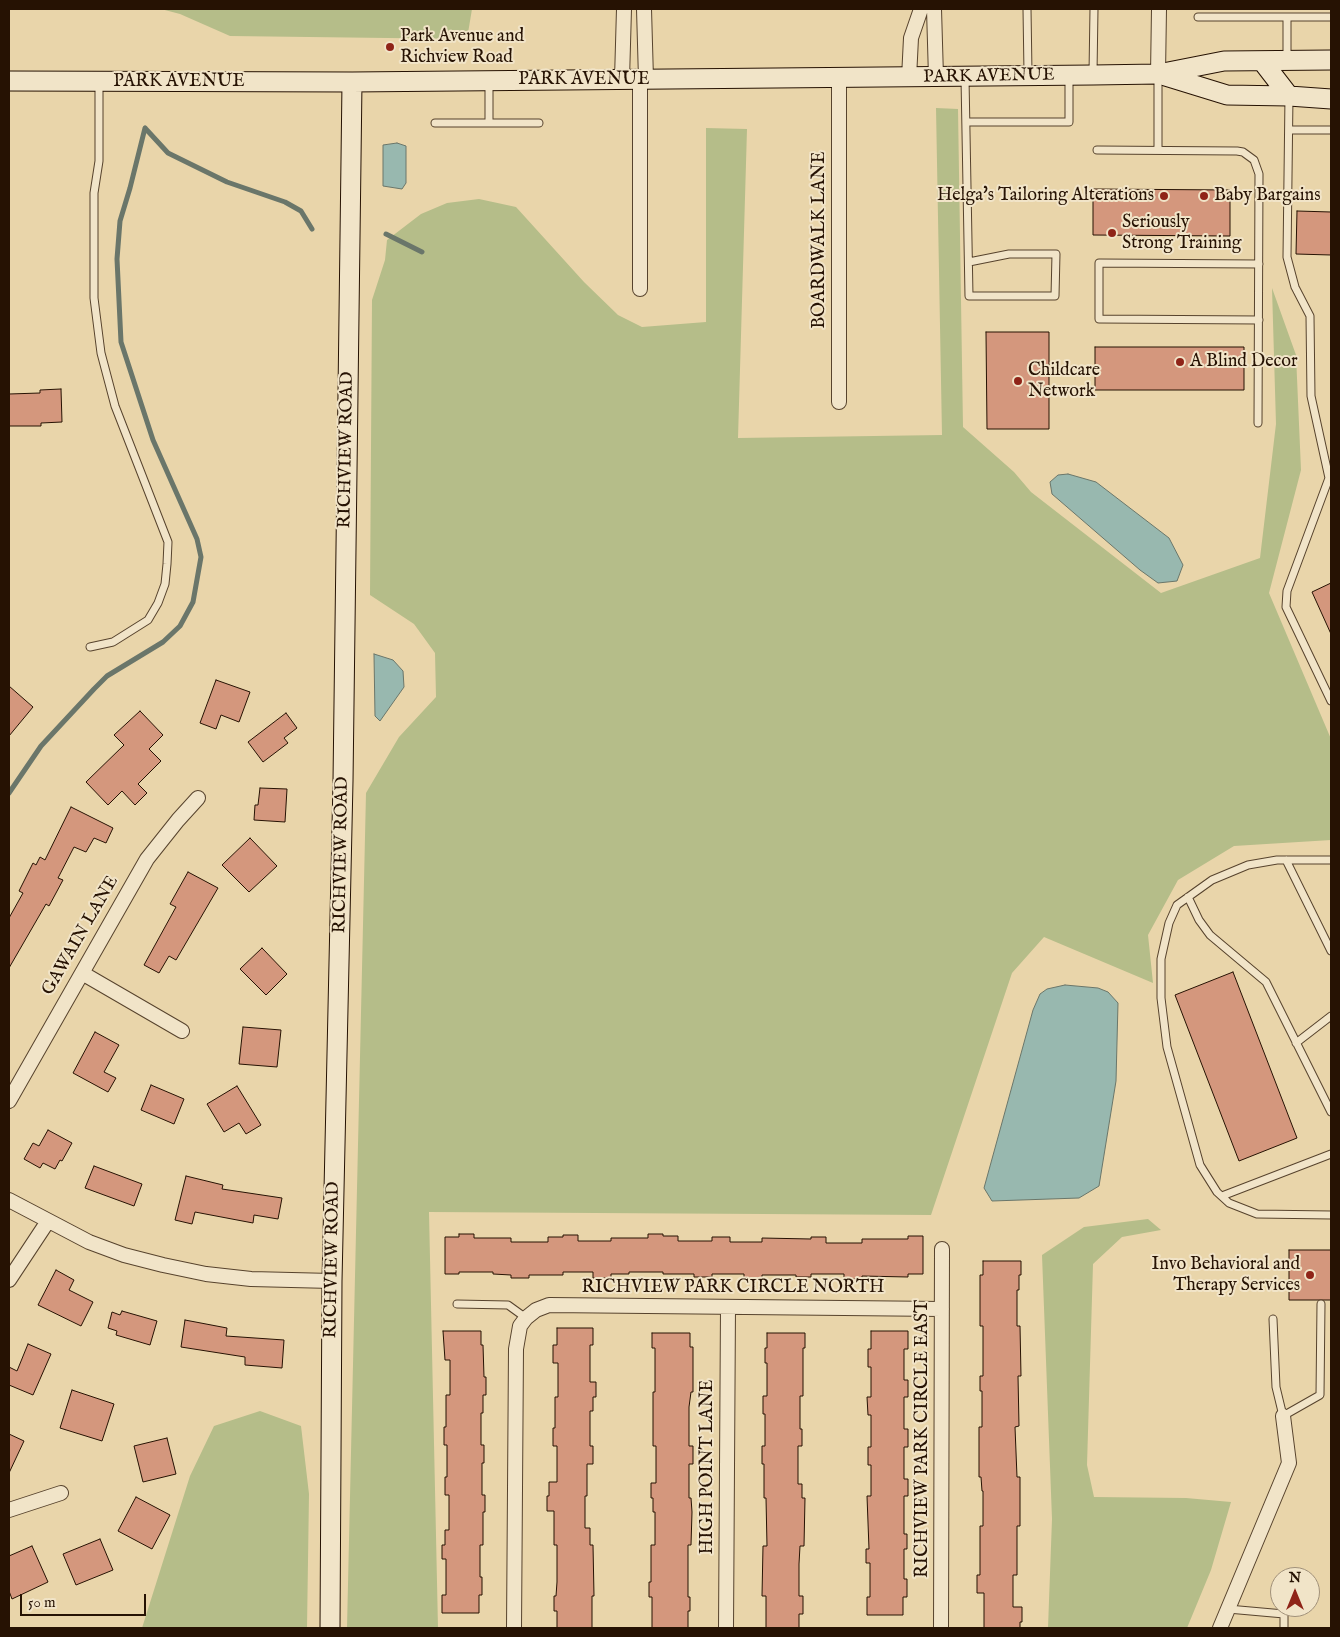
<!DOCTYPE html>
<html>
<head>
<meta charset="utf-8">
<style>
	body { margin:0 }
	#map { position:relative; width:1340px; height:1637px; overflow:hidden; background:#e9d5aa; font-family:"IM FELL English",serif }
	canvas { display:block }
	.frame { position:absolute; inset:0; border:10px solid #261203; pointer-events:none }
	.north { position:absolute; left:1270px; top:1567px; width:50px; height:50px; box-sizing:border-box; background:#f1e4c8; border:1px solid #a09079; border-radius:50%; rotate:0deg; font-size:14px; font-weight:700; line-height:20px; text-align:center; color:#261203 }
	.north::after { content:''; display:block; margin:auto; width:18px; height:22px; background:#8f2418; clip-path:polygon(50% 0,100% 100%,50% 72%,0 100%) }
	.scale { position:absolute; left:20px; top:1594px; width:126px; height:22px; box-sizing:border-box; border:2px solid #261203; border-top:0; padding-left:6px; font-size:15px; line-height:18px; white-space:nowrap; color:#261203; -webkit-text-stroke:4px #f1e4c8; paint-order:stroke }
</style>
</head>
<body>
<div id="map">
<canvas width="1340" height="1637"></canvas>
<div class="frame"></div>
<div class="north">N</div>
<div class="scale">50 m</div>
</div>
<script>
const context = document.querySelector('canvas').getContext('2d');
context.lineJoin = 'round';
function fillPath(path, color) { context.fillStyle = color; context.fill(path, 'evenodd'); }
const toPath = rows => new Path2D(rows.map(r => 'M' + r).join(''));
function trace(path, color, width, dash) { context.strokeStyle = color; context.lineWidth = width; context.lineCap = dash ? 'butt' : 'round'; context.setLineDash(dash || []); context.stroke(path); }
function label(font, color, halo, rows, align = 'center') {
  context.font = font + ' "IM FELL English",serif'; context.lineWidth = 4; context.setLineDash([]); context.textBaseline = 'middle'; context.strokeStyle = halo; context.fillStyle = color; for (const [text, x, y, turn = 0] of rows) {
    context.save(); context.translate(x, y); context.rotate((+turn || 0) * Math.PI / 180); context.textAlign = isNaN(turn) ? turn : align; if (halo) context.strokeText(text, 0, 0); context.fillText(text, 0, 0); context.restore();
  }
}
const green = toPath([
	[161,9,472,9,467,39,230,36,180,14],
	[936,108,958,109,963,427,1014,472,1031,492,1161,593,1260,558,1276,424,1272,288,1296,355,1301,470,1269,593,1331,739,1331,840,1234,846,1178,880,1148,935,1153,983,1044,937,1012,973,931,1215,429,1212,438,1628,347,1628,366,793,399,737,436,697,435,653,414,624,370,595,372,300,385,260,387,240,421,214,447,203,479,199,516,207,584,282,618,315,642,327,706,322,706,128,747,129,738,438,942,435],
	[1148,1219,1161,1230,1122,1237,1093,1264,1087,1465,1094,1497,1186,1498,1231,1502,1211,1570,1187,1628,1048,1628,1052,1519,1042,1255,1084,1227],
	[260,1411,301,1426,309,1494,307,1628,142,1628,190,1476,214,1426]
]);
const water = toPath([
	[397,143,406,146,406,183,402,189,383,186,383,145,397,143],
	[1068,474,1096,482,1169,538,1183,565,1177,581,1158,583,1140,570,1052,494,1050,482,1058,475,1068,474],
	[374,654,393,660,403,671,404,687,380,721,375,716,374,654],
	[1065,985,1098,988,1108,992,1118,1003,1116,1081,1099,1186,1079,1198,992,1201,984,1188,1033,1010,1040,994,1047,989,1065,985]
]);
const stream = toPath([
	[145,128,168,153,227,182,285,202,301,211,312,229],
	[386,234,422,252],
	[9,793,41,746,94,689,107,676,163,642,180,626,193,602,201,557,197,539,153,440,121,342,117,259,120,221,130,188,145,128]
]);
const building = toPath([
	[1093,189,1230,190,1230,236,1093,235,1093,189],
	[1297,211,1331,212,1331,255,1296,254,1297,211],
	[986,332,1049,332,1049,429,987,429,986,332],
	[1095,347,1244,347,1244,390,1095,390,1095,347],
	[61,389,62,422,41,423,41,426,9,426,9,394,40,393,40,390,61,389],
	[1331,583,1331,634,1312,592,1331,583],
	[216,680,250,692,239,722,221,715,216,729,200,723,216,680],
	[9,686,33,707,9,736,9,686],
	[140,711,163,735,149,749,161,761,138,784,147,793,135,805,122,791,108,805,86,782,124,745,114,735,140,711],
	[286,713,297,728,284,738,288,743,263,762,248,742,286,713],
	[260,788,287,789,285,822,254,820,255,805,258,805,260,788],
	[71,807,113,828,106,843,94,838,86,852,74,847,58,878,63,880,49,906,46,904,9,968,9,918,23,893,19,891,33,863,36,865,40,857,45,860,71,807],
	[250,838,277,866,249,892,222,865,250,838],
	[188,872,218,888,176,960,169,956,159,973,144,965,176,907,170,904,188,872],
	[262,948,287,974,266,995,240,969,262,948],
	[1233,972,1297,1138,1239,1161,1175,995,1233,972],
	[243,1027,281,1030,277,1067,239,1064,243,1027],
	[95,1032,119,1045,104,1072,116,1078,108,1092,73,1073,95,1032],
	[151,1085,184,1099,174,1124,141,1110,151,1085],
	[237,1086,261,1125,246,1134,239,1123,224,1132,207,1104,237,1086],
	[48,1130,72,1143,62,1161,60,1160,55,1169,43,1163,40,1168,24,1159,33,1143,39,1146,48,1130],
	[94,1166,142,1184,134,1206,85,1188,94,1166],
	[186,1176,223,1185,222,1189,282,1198,278,1219,254,1215,253,1223,195,1212,192,1224,175,1220,186,1176],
	[459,1234,474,1234,474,1238,511,1238,511,1242,548,1242,548,1237,563,1237,563,1235,578,1235,578,1241,611,1241,611,1238,648,1238,648,1234,663,1234,663,1236,678,1236,678,1241,712,1241,712,1237,730,1237,730,1242,762,1242,762,1238,811,1239,811,1237,826,1237,826,1243,862,1243,862,1239,908,1239,908,1236,923,1236,923,1274,908,1274,908,1277,862,1276,862,1279,844,1279,844,1274,811,1274,811,1277,796,1277,796,1275,762,1275,762,1278,744,1278,744,1274,712,1274,712,1277,694,1277,694,1274,663,1274,663,1272,629,1272,629,1274,611,1274,611,1278,593,1278,593,1272,563,1272,563,1275,529,1275,529,1278,511,1278,511,1275,493,1274,493,1272,459,1272,459,1274,445,1274,445,1237,459,1237,459,1234],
	[1289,1250,1331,1250,1331,1300,1289,1300,1289,1250],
	[983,1261,1021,1261,1021,1275,1019,1275,1019,1290,1017,1290,1017,1326,1020,1326,1021,1376,1018,1376,1019,1426,1015,1427,1017,1477,1020,1477,1020,1526,1017,1526,1017,1575,1013,1575,1013,1607,1022,1607,1022,1622,1020,1622,1020,1628,984,1628,984,1593,977,1593,977,1575,980,1575,980,1526,983,1526,983,1491,982,1491,981,1477,979,1477,979,1427,982,1427,982,1391,980,1391,980,1376,983,1376,983,1326,980,1326,980,1275,983,1275,983,1261],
	[56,1270,74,1280,69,1290,93,1302,81,1326,38,1305,56,1270],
	[122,1311,157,1321,150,1345,116,1335,117,1331,108,1328,112,1312,120,1315,122,1311],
	[185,1320,227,1328,226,1336,284,1340,282,1368,245,1365,245,1357,181,1347,185,1320],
	[557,1328,593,1328,593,1345,590,1345,590,1382,596,1382,596,1397,593,1397,593,1411,590,1411,590,1446,593,1446,593,1464,587,1464,587,1496,585,1496,585,1528,590,1528,590,1545,593,1545,594,1596,592,1596,592,1628,557,1628,557,1611,554,1611,554,1596,556,1596,557,1582,557,1545,554,1545,554,1511,547,1511,547,1496,549,1496,549,1482,557,1482,557,1446,553,1446,553,1428,555,1428,555,1397,558,1397,558,1363,553,1363,553,1345,557,1345,557,1328],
	[443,1331,481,1331,481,1345,483,1345,484,1377,486,1377,486,1395,483,1395,483,1413,481,1413,481,1445,484,1445,484,1463,482,1463,482,1495,485,1495,485,1512,483,1512,483,1545,480,1545,480,1577,482,1577,482,1595,479,1595,479,1613,442,1613,442,1595,446,1595,446,1559,442,1559,442,1545,445,1545,445,1530,449,1530,449,1495,445,1495,445,1477,447,1477,447,1445,444,1445,444,1427,446,1427,446,1395,450,1395,450,1360,445,1360,443,1331],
	[871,1331,908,1331,908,1349,904,1349,904,1380,908,1380,908,1397,904,1397,904,1429,908,1429,908,1447,904,1447,904,1479,908,1479,908,1496,904,1496,904,1534,907,1534,907,1549,904,1549,904,1579,907,1579,907,1597,903,1597,903,1615,867,1615,867,1597,870,1597,870,1563,866,1563,866,1549,869,1549,867,1496,871,1496,871,1465,868,1465,868,1447,871,1447,871,1415,868,1415,867,1397,871,1397,871,1367,868,1367,868,1349,871,1349,871,1331],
	[652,1333,690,1333,690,1347,693,1347,693,1392,691,1392,689,1407,689,1446,693,1446,693,1464,689,1464,689,1498,691,1498,692,1512,691,1545,688,1545,688,1597,690,1597,690,1611,688,1611,688,1628,652,1628,652,1597,649,1597,649,1582,651,1582,651,1545,655,1545,655,1512,653,1512,653,1498,651,1498,651,1483,656,1483,656,1446,653,1446,653,1392,655,1392,655,1348,652,1348,652,1333],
	[767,1333,805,1333,805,1348,803,1348,803,1396,800,1396,800,1429,802,1429,802,1446,798,1446,798,1484,802,1484,802,1498,805,1498,804,1546,800,1546,799,1564,799,1596,803,1596,803,1614,799,1614,799,1628,766,1628,766,1596,762,1596,763,1546,767,1546,766,1498,764,1498,764,1464,762,1464,762,1446,765,1446,765,1414,763,1414,763,1396,767,1396,767,1363,765,1363,765,1348,767,1348,767,1333],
	[28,1344,51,1354,33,1395,9,1385,9,1367,17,1371,28,1344],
	[72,1390,114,1404,102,1441,60,1428,72,1390],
	[9,1434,24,1441,9,1473,9,1434],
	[167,1438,176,1474,143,1482,134,1446,167,1438],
	[136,1497,170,1515,152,1549,118,1531,136,1497],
	[100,1539,113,1570,76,1585,63,1554,100,1539],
	[32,1546,48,1582,12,1599,9,1591,9,1556,32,1546]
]);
const lane = toPath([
	[1027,9,1028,73],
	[1198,17,1331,17],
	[1287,17,1287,58],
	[1093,73,1094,9],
	[1158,75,1158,150],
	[965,78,969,296,1055,296,1056,254,1009,254,969,262],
	[489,81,489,123],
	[1289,96,1287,257,1295,287,1310,316,1311,396,1329,478,1287,591,1286,607,1331,701],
	[966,122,1069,122,1069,76],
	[435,123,539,123],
	[1289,130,1331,130],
	[1097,150,1237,151,1243,152,1254,160,1259,174,1258,423],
	[1259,320,1099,319,1099,263,1259,264],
	[90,647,113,642,148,620,158,603,165,584,167,564,168,542,115,406,101,353,94,298,94,193,99,161,99,82],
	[1286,860,1331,951],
	[1331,860,1277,860,1248,865,1212,880,1177,905,1169,923,1161,959,1161,998,1167,1047,1200,1165,1217,1192,1229,1203,1257,1214,1331,1215],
	[1188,897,1199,920,1210,935,1266,982,1331,1112],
	[1296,1043,1331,1016],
	[1222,1196,1331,1154],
	[457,1304,508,1305,526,1318],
	[1273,1319,1276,1387,1283,1416,1320,1395,1321,1304],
	[1228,1609,1284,1614,1284,1628]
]);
const street = toPath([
	[644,9,646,79],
	[934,9,936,77],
	[1158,74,1159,9],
	[909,78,911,38,921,9],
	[622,79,624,9],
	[640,79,640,289],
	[839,402,839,78],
	[82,973,182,1031],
	[9,1101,147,859,178,820,198,798],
	[9,1200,89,1242,124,1255,163,1265,206,1274,251,1279,332,1281],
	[9,1280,48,1221],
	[9,1510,61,1493],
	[514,1628,516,1349,520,1326,526,1318,536,1310,549,1305,942,1309],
	[726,1628,728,1307],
	[941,1628,942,1249],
	[1220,1628,1289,1463,1283,1416]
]);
const secondary = toPath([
	[1262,61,1289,96],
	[1162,75,1227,95,1289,96,1331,99],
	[9,81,352,82,1093,75,1158,74,1224,61,1331,60],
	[330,1628,332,1281,343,781,352,82]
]);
const markers = [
	[390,47,5,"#8f2418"],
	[1164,196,5,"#8f2418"],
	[1204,196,5,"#8f2418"],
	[1112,233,5,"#8f2418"],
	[1180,362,5,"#8f2418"],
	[1018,381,5,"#8f2418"],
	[1310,1275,5,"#8f2418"]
];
const poiNames = [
	["Park Avenue and",400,37],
	["Richview Road",400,58],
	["Helga's Tailoring Alterations",1154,196,"right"],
	["Baby Bargains",1214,196],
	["Seriously",1122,223],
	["Strong Training",1122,244],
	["A Blind Decor",1190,362],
	["Childcare",1028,371],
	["Network",1028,392],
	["Invo Behavioral and",1300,1265,"right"],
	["Therapy Services",1300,1286,"right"]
];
const streetNames = [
	["PARK AVENUE",989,77,-1],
	["PARK AVENUE",584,80],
	["PARK AVENUE",179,82],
	["BOARDWALK LANE",820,240,-90],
	["RICHVIEW ROAD",347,450,-89],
	["RICHVIEW ROAD",342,855,-89],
	["GAWAIN LANE",81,936,-60],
	["RICHVIEW ROAD",333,1260,-89],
	["RICHVIEW PARK CIRCLE NORTH",733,1288],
	["RICHVIEW PARK CIRCLE EAST",923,1439,-90],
	["HIGH POINT LANE",708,1467,-90]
];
fillPath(green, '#b5bd89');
fillPath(water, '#98b8af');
trace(water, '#6a766a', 1);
trace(stream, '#6a766a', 5);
fillPath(building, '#d4977d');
trace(building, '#261203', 1);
trace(lane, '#57432d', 9);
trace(street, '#57432d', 16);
trace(secondary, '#261203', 21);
trace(lane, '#f1e4c8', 7);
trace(street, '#f1e4c8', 14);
trace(secondary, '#f1e4c8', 19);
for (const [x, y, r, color] of markers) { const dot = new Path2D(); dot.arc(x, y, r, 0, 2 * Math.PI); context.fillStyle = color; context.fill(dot); trace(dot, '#f1e4c8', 2); }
label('18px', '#261203', '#f1e4c8', poiNames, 'left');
label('18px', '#261203', '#f1e4c8', streetNames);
</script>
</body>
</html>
